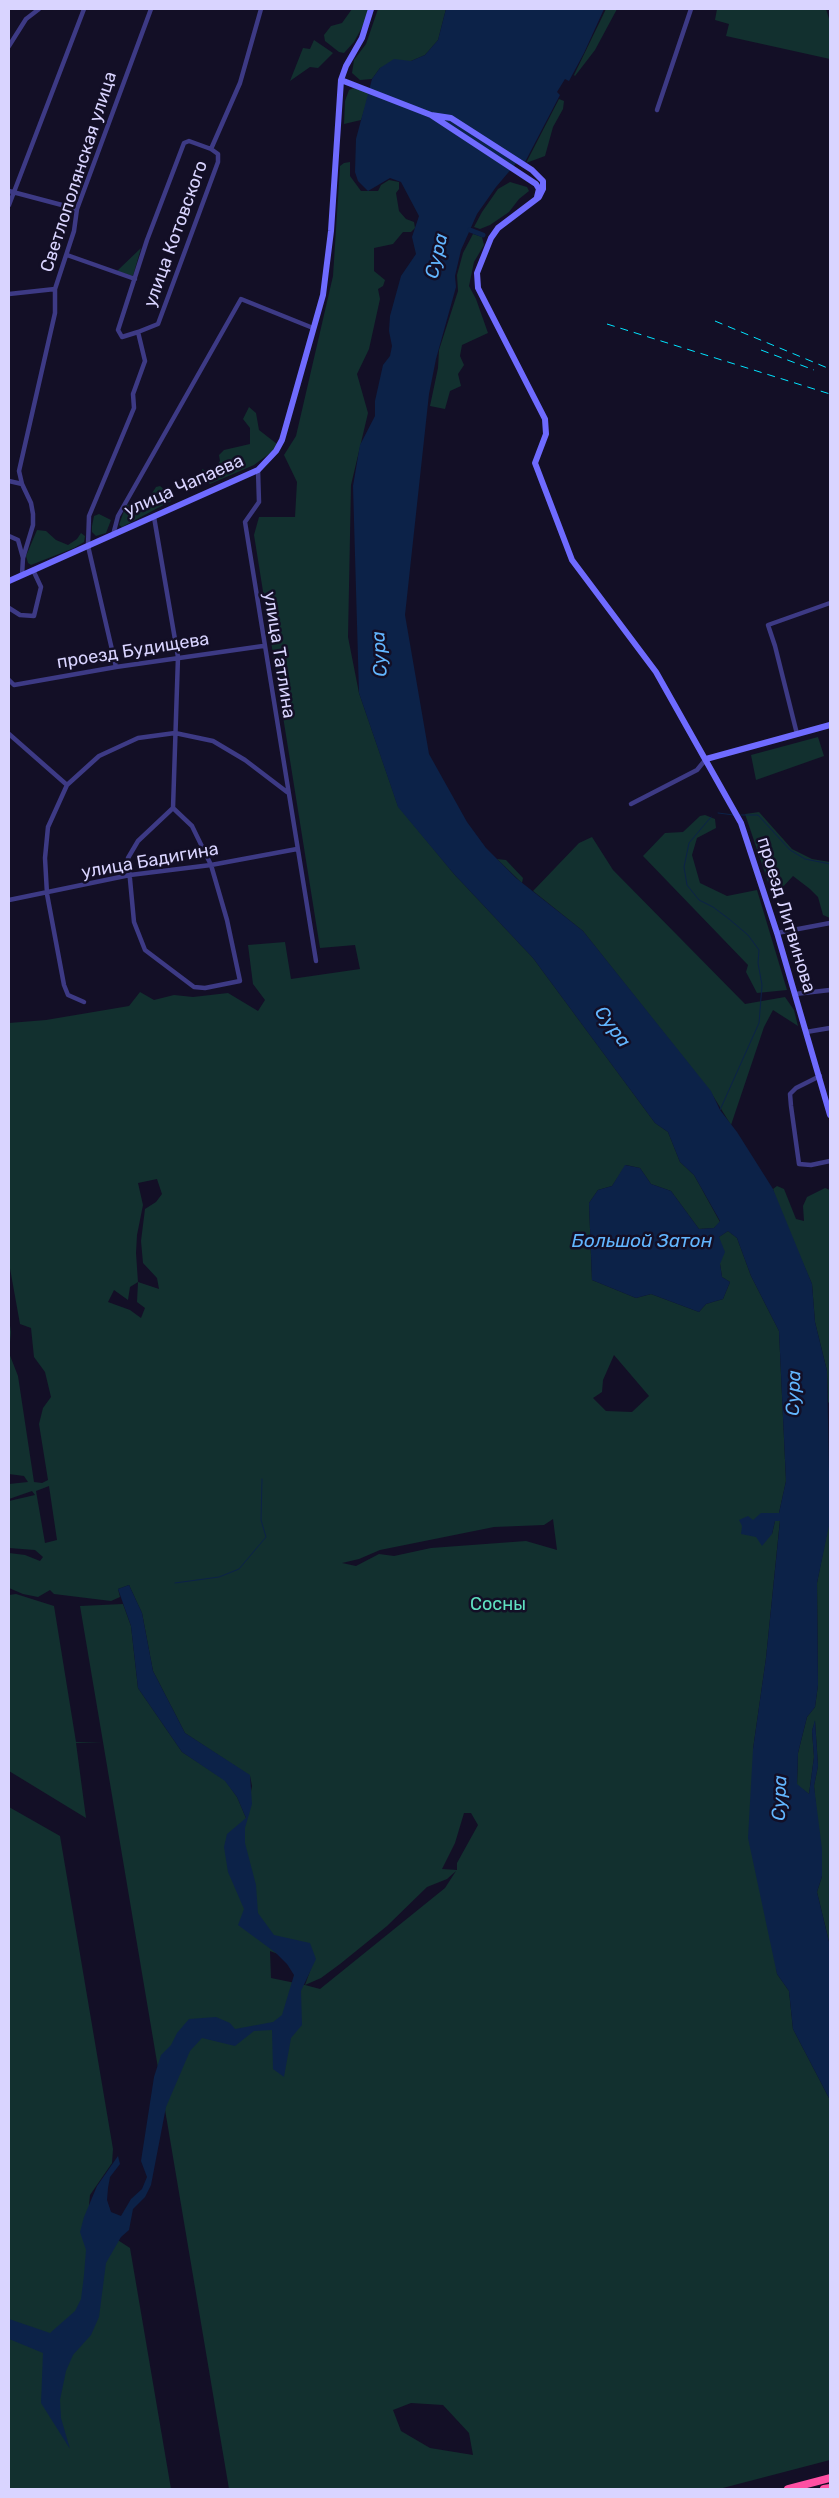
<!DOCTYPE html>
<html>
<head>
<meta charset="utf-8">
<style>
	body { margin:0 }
	#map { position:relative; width:839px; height:2498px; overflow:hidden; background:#130f26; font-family:Rubik,sans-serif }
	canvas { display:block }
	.frame { position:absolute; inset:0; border:10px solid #d9d4ff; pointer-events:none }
</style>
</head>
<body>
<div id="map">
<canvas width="839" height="2498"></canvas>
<div class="frame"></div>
</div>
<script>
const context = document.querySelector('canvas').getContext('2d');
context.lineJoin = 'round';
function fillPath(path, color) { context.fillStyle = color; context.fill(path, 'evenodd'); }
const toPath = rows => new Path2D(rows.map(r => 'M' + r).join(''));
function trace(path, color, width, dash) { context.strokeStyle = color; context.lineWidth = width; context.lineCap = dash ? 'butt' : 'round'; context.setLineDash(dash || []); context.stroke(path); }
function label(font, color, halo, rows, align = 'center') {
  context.font = font + ' Rubik,sans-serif'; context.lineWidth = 5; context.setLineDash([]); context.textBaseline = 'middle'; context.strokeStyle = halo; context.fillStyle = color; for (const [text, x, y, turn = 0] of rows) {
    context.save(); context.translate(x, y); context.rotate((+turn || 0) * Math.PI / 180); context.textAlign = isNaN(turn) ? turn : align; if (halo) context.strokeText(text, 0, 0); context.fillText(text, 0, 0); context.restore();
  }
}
const green = toPath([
	[352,9,368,9,365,22,354,42,344,53,339,52,325,41,324,35,331,26,342,23],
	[378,9,446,9,438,40,425,55,411,61,380,68,372,79,360,80,352,73,354,60,366,44],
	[606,9,617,9,595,50,575,76,574,75],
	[717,9,826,9,830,22,830,59,726,36,729,24,715,20],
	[314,40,333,53,318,68,310,67,290,81,303,48,310,49],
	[354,88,370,93,361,120,344,124,345,101,349,90],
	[559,99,564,101,563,109,553,127,545,156,526,163],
	[350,162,350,176,361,191,378,191,381,185,389,180,399,182,399,189,396,193,399,211,406,219,414,222,415,228,411,232,403,232,393,244,374,248,374,271,385,280,383,286,378,289,380,299,369,349,357,374,368,413,351,485,348,637,359,693,398,806,454,874,533,958,655,1123,668,1132,680,1162,694,1175,720,1222,714,1228,699,1229,671,1191,651,1184,640,1168,626,1165,612,1186,598,1190,589,1203,592,1280,636,1298,651,1294,699,1312,706,1304,723,1299,730,1282,722,1277,720,1264,719,1237,728,1231,737,1238,751,1276,779,1331,786,1481,779,1513,761,1513,772,1534,775,1521,780,1520,766,1658,753,1749,777,1974,789,1991,793,2029,830,2100,830,2460,719,2489,229,2489,103,1742,76,1743,86,1818,9,1771,9,1595,16,1594,54,1606,76,1742,103,1742,80,1606,123,1604,131,1626,138,1688,182,1752,225,1780,237,1797,246,1818,252,1786,250,1776,185,1733,153,1671,142,1613,129,1585,118,1589,120,1597,111,1601,54,1594,50,1590,38,1597,23,1594,9,1588,9,1553,25,1555,40,1561,43,1557,35,1550,9,1548,9,1501,35,1495,32,1491,9,1499,9,1484,28,1482,24,1476,9,1474,9,1319,11,1332,9,1353,18,1376,34,1482,42,1483,48,1480,39,1424,43,1408,51,1397,45,1372,34,1357,31,1328,20,1324,9,1263,9,1023,46,1020,129,1006,140,992,154,1000,174,995,193,997,228,993,258,1011,265,1000,253,984,248,945,285,942,291,979,360,969,355,945,320,948,254,535,259,517,295,517,297,482,284,455,296,436,333,276,340,166,344,163],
	[157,1179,162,1194,156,1202,145,1209,141,1241,143,1263,157,1278,159,1289,138,1282,136,1253,137,1235,143,1205,138,1183],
	[138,1282,137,1302,145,1308,141,1318,130,1310,108,1302,114,1290,128,1300,130,1287],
	[614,1355,649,1396,632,1412,606,1411,593,1398,602,1392,603,1380],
	[49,1486,57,1540,45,1543,36,1491],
	[553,1519,557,1550,526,1541,431,1548,394,1556,379,1554,356,1566,342,1563,359,1559,380,1550,494,1527,544,1525],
	[464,1813,471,1813,478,1825,457,1863,457,1870,442,1869,455,1843],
	[456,1871,445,1888,320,1989,305,1985,321,1978,340,1964,387,1926,427,1887,447,1879],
	[270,1951,307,1965,314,1960,305,1985,271,1978],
	[411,2403,443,2405,469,2433,473,2455,430,2448,401,2431,393,2410],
	[510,182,527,187,529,191,519,199,509,212,490,225,480,229,474,227,482,212,498,189],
	[473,234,482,237,484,245,474,262,469,286,476,299,488,333,462,345,460,356,464,365,458,374,461,386,450,391,445,409,430,406,438,368,439,350,458,291,457,275,463,253],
	[141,248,133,276,117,271],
	[249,407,256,413,259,430,277,444,273,451,254,465,210,484,203,477,202,469,211,473,220,461,219,455,224,450,250,444,250,428,243,419],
	[160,486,172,496,171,501,122,527,119,525,126,505,147,501,156,487],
	[99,514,111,520,106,533,96,536,92,532,92,526,94,516],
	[37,530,46,531,56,540,68,545,77,539,81,533,85,536,84,542,74,548,31,565,28,563,26,556],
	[818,737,824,756,756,780,751,755],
	[759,812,792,849,812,859,830,862,830,918,823,915,818,897,810,889,793,876,781,889,768,882,745,814],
	[705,815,715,819,716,828,697,838,692,855,700,883,727,896,757,890,787,990,757,993,746,972,748,965,643,856,665,833,683,832,700,816],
	[592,837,613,870,745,1004,785,997,794,1010,798,1026,773,1010,764,1027,731,1125,710,1091,583,931,533,891,579,843],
	[497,859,506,860,523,878,522,883],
	[777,1186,784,1189,796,1219,804,1221,803,1206,807,1197,825,1188,830,1190,830,1404,828,1402,827,1371,815,1322,812,1284,778,1206,773,1189],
	[830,1517,830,1946,817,1892,822,1876,814,1786,818,1766,815,1721,812,1731,814,1757,809,1794,797,1785,798,1753,807,1717,815,1707,818,1685,817,1583],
	[9,1807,60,1836,113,2149,112,2163,90,2195,89,2205,96,2226,130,2248,171,2489,9,2489]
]);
const water = toPath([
	[446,9,604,9,584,53,569,81,565,79,557,92,560,95,524,164,518,161,496,187,477,214,461,250,455,276,456,287,436,359,429,394,405,615,429,754,467,822,486,848,516,878,583,931,711,1091,720,1110,737,1132,773,1189,812,1284,815,1322,827,1371,830,1521,817,1583,818,1685,815,1707,807,1717,798,1753,797,1784,809,1794,814,1757,812,1731,815,1720,818,1766,814,1786,822,1849,822,1876,817,1892,830,1946,830,2100,793,2029,789,1991,777,1974,748,1838,753,1749,766,1658,780,1521,775,1521,772,1534,762,1546,756,1537,741,1534,742,1526,739,1520,748,1516,753,1520,761,1513,779,1513,786,1481,779,1331,751,1276,737,1238,728,1231,719,1237,725,1252,720,1264,722,1277,730,1282,723,1299,706,1304,699,1312,651,1294,636,1298,592,1280,589,1203,598,1190,612,1186,625,1165,640,1168,651,1184,671,1191,699,1229,714,1228,720,1221,694,1175,680,1162,668,1132,655,1123,533,958,454,874,398,807,359,693,353,486,360,445,375,416,375,401,383,365,390,356,392,346,389,331,390,316,401,276,416,254,412,237,419,216,401,182,390,178,368,191,358,181,355,172,356,139,372,79,380,68,394,59,411,61,425,55,438,40],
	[129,1585,142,1613,153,1671,185,1733,250,1775,252,1804,245,1828,245,1843,256,1885,258,1913,274,1935,310,1943,316,1959,301,1991,302,2025,291,2038,284,2077,273,2069,272,2030,254,2031,235,2046,202,2038,190,2051,166,2107,151,2185,145,2197,133,2209,129,2230,121,2237,106,2263,99,2317,91,2335,73,2355,66,2371,60,2400,61,2418,70,2449,41,2403,43,2353,9,2339,9,2319,50,2333,75,2311,81,2299,84,2275,86,2250,80,2232,84,2217,97,2186,118,2156,120,2164,110,2177,108,2188,107,2200,111,2212,121,2216,131,2199,142,2189,147,2177,141,2161,154,2077,161,2055,171,2045,177,2033,189,2019,216,2017,230,2023,235,2029,273,2022,282,2015,294,1975,287,1964,276,1953,238,1925,244,1909,228,1872,224,1847,227,1834,246,1818,237,1797,225,1781,182,1752,138,1688,131,1626,118,1589]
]);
const stream = toPath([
	[718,813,734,815],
	[741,815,758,815,790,850,805,859,830,864],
	[711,817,689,843,684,867,687,885,699,900,713,907,729,919,748,935,759,950,758,963,762,985,759,1023,720,1110],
	[175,1583,219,1577,239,1569,266,1537,261,1520,262,1479]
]);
const canal = toPath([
	[470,230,483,235]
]);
const street = toPath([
	[9,46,26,19,39,9],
	[657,110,691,9],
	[9,191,77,209],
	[9,205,84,9],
	[67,255,135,279],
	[9,294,55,289],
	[138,332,122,337,118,330,147,240,184,143,189,141,211,149],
	[258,470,259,502,245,522,316,961],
	[9,481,22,484],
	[154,517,178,657,173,808,138,841,128,858,134,922,145,950,194,987,205,988,240,981,227,920,211,865,192,826,173,808],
	[113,535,118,516,241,299,313,328],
	[9,536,18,540,23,558],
	[22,575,23,558,33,525,33,514,31,503,22,484,19,471,55,313,55,289,74,231,77,209,151,9],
	[9,608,20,615,34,616,41,587,33,570],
	[116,667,88,546,89,516,134,408,133,394,145,361,138,332,158,324,218,162,218,154,211,149,240,83,261,9],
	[9,680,14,685,116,667,263,646],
	[9,734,67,785],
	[797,734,775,646,768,625,830,603],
	[631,804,697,770,706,759],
	[9,900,130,875,211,865,297,849],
	[777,933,830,923],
	[795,994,830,990],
	[84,1002,68,995,64,985,47,894,45,858,48,827,67,785,99,756,138,738,175,733,213,741,245,760,287,792],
	[806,1032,830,1028],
	[820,1076,796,1088,790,1094,791,1106,799,1164,811,1165,830,1161]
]);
const secondary = toPath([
	[341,80,431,115,536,184,539,189,537,197],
	[431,115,451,118,532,170,543,181,543,189,539,197,498,228,491,238,477,273,478,288,545,419,546,434,535,463,572,560,656,672,741,823,777,933,830,1115],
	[9,581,258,470,276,451,282,440,323,295,331,231,341,80,346,66,362,38,371,9],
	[706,759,830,725]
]);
const highway = toPath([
	[788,2489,830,2478],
	[824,2489,830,2488]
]);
const rail = toPath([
	[715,321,830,369],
	[607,324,830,394],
	[761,350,814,370]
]);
const streetNames = [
	["Светлополянская улица",79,172,-72],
	["улица Котовского",176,234,-70],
	["улица Чапаева",184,486,-24],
	["проезд Будищева",133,651,-9],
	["улица Татлина",279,655,81],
	["улица Бадигина",150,861,-10],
	["проезд Литвинова",786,915,73]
];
const parkNames = [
	["Сосны",498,1605]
];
const waterNames = [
	["Сура",437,256,-77],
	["Сура",380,654,-93],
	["Сура",612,1027,53],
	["Большой Затон",642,1242],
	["Сура",794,1393,-88],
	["Сура",780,1798,-88]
];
fillPath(green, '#12302f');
fillPath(water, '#0c2248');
trace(stream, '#0c2248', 1);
trace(canal, '#0c2248', 5);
trace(street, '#3d3a85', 4.5);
trace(secondary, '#6f6bff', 6);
trace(highway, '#ff4fa3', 8);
trace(rail, '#00e5ff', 1, [8, 6]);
label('18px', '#d9d4ff', '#130f26', streetNames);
label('18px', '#5fe0c0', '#130f26', parkNames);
label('italic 19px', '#62b6ff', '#130f26', waterNames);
</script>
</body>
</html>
